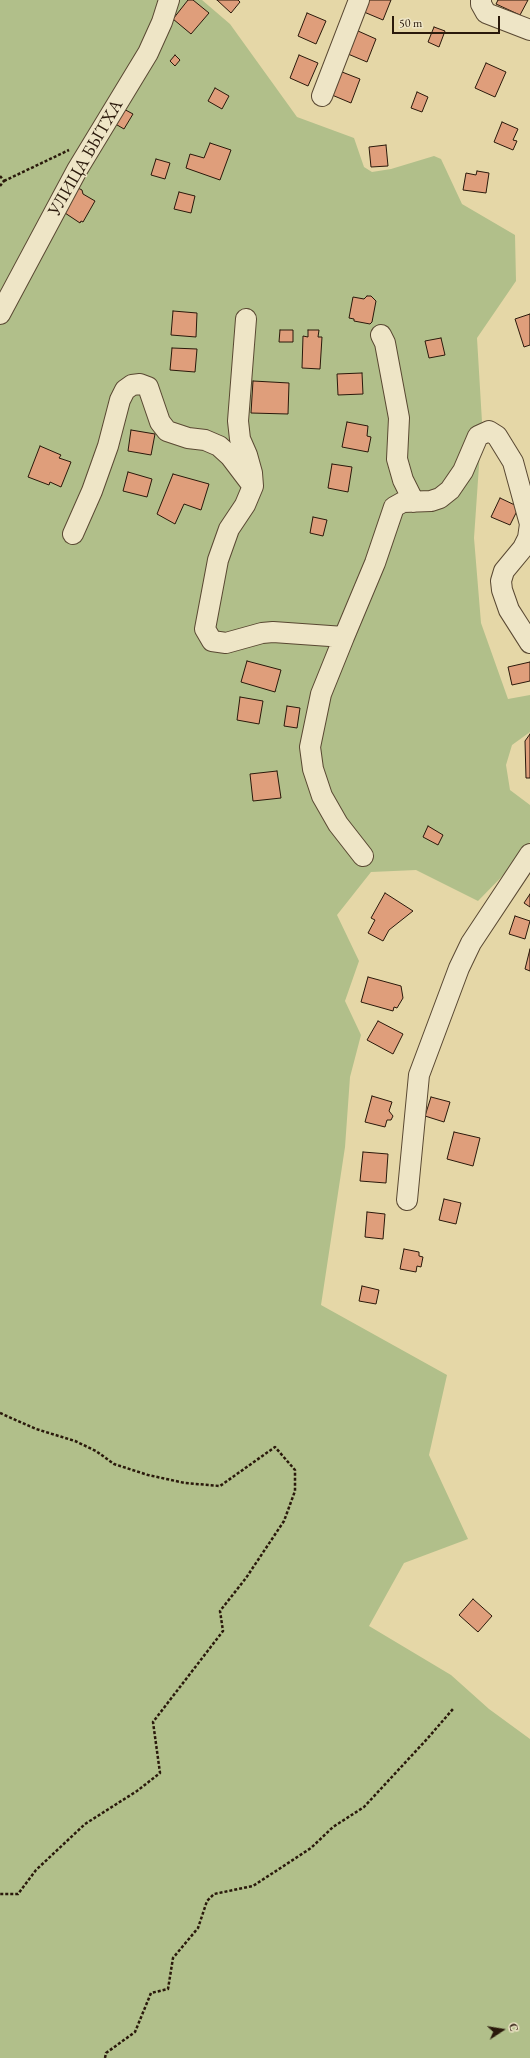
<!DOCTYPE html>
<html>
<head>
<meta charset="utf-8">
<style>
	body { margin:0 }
	#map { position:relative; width:530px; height:2058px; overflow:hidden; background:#e5d7a7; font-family:"EB Garamond",serif }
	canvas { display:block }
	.north { position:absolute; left:482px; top:2010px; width:40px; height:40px; -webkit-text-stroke:3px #eee5c6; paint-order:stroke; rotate:78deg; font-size:11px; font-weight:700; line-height:16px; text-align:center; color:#2a190b }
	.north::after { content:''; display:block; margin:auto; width:14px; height:18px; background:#2a190b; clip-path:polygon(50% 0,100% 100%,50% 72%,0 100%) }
	.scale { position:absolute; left:392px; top:16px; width:108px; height:18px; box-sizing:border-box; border:2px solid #2a190b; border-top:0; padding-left:5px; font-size:12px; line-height:14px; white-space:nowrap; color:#2a190b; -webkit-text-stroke:3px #eee5c6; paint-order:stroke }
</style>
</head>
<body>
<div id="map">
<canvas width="530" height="2058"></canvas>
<div class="north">С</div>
<div class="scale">50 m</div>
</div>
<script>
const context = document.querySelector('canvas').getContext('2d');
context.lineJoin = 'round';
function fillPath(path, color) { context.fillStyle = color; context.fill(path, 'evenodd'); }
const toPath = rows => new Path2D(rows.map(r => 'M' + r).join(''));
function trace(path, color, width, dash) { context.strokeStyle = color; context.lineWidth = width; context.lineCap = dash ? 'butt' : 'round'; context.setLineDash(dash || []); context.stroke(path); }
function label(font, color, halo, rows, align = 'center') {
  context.font = font + ' "EB Garamond",serif'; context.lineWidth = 3; context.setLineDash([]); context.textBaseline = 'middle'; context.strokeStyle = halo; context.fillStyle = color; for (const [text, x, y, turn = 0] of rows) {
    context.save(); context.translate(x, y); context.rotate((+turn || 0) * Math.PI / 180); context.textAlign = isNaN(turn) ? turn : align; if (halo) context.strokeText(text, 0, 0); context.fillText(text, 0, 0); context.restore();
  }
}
const green = toPath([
	[0,0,202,0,230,24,297,117,354,138,364,167,372,172,391,169,434,156,441,159,462,204,515,235,516,281,477,338,482,422,474,538,481,623,508,699,530,695,530,732,512,745,506,765,510,790,530,805,530,842,520,858,478,901,416,870,371,872,337,915,359,961,345,1001,361,1035,350,1077,345,1147,321,1305,447,1375,429,1455,468,1539,404,1563,369,1626,451,1675,489,1709,530,1739,530,2058,0,2058]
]);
const building = toPath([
	[188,0,193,0,209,13,191,34,173,19,188,0],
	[217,0,238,0,240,2,231,13,217,0],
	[369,0,391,0,383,20,364,12,369,0],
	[498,0,528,0,520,15,496,4,498,0],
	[307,13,326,21,316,44,298,36,307,13],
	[434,27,445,31,439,47,428,42,434,27],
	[358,31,376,39,367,62,348,54,358,31],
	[175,55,180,60,175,66,170,61,175,55],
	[299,55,318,63,308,86,290,78,299,55],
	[486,63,506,72,495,97,475,88,486,63],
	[342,72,360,79,351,103,332,95,342,72],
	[215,88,229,96,222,109,208,101,215,88],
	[417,92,428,97,422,112,411,108,417,92],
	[120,107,133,114,124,129,112,122,120,107],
	[502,122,518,129,513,140,517,141,513,150,494,142,502,122],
	[210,143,231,150,220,180,186,168,190,154,204,158,210,143],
	[386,145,388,166,371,167,369,147,386,145],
	[156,159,170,163,165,179,151,175,156,159],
	[477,171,489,173,486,193,463,190,466,173,476,175,477,171],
	[76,187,82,190,83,194,95,201,83,222,81,221,80,223,62,211,76,187],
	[179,192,195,196,191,213,174,209,179,192],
	[367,296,371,296,376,301,372,322,370,324,354,321,354,319,349,318,353,297,364,299,367,296],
	[173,311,197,313,196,337,171,335,173,311],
	[530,314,530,345,524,347,515,319,530,314],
	[280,330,293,330,293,342,279,342,280,330],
	[308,330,319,330,318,337,322,337,320,369,302,368,303,336,308,337,308,330],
	[441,338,445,355,429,358,425,341,441,338],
	[172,348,197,349,195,372,170,370,172,348],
	[362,373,363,394,338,395,337,374,362,373],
	[253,381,289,383,288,414,251,413,253,381],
	[347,422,368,426,367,436,371,437,368,452,342,447,347,422],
	[131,430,155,434,151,455,128,451,131,430],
	[40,446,61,455,59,458,71,462,61,487,50,482,49,485,28,477,40,446],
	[332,464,352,467,348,492,328,488,332,464],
	[128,472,152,479,147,497,123,491,128,472],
	[173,474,209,484,201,510,184,504,175,524,157,514,173,474],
	[500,498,519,507,510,525,491,517,500,498],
	[313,517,327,520,323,536,310,533,313,517],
	[247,661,281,670,275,692,241,682,247,661],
	[530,662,530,681,512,685,508,667,530,662],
	[240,697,263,701,259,724,237,720,240,697],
	[287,706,300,708,297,728,284,726,287,706],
	[530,734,530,778,526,778,525,741,530,734],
	[277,771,281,798,253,801,250,774,277,771],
	[428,826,443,835,438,845,423,837,428,826],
	[385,893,413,911,389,930,383,941,368,933,375,920,371,918,385,893],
	[530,894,530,907,524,903,530,894],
	[515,916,530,921,525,939,509,934,515,916],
	[530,949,530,971,525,969,530,949],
	[368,977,401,986,403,998,397,1008,394,1007,393,1011,361,1002,368,977],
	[378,1021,403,1034,393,1054,367,1040,378,1021],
	[372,1096,392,1102,389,1111,393,1116,391,1120,387,1120,385,1127,365,1122,372,1096],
	[431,1097,450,1102,444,1122,425,1116,431,1097],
	[454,1132,480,1138,473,1166,447,1159,454,1132],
	[363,1152,388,1154,386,1183,360,1181,363,1152],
	[444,1199,461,1203,456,1224,439,1220,444,1199],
	[367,1212,385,1214,383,1239,365,1237,367,1212],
	[404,1249,419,1252,419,1256,423,1257,421,1267,417,1266,416,1272,400,1269,404,1249],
	[362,1286,379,1290,376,1304,359,1301,362,1286],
	[473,1599,492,1616,478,1632,459,1615,473,1599]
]);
const path = toPath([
	[0,176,4,181,0,186],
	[4,181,69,150],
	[0,1413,36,1429,75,1441,96,1451,114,1464,148,1475,185,1483,220,1486,275,1447,295,1470,295,1491,284,1521,246,1578,220,1611,223,1631,153,1722,160,1773,137,1791,85,1824,36,1870,18,1894,0,1894],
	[105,2058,106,2053,135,2032,151,1993,168,1989,173,1958,198,1928,207,1901,214,1894,253,1886,311,1848,333,1827,364,1807,427,1739,453,1709]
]);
const minor = toPath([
	[481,0,481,4,486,13,530,30],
	[322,96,359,0],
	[0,314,77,170,148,53,162,22,169,0],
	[246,319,238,421,240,439,247,455,252,473,253,486,245,505,229,529,218,560,205,629,212,641,226,643,262,633,273,632,344,637,375,563,394,507,403,502,431,501,440,498,450,490,463,471,478,436,489,431,497,436,513,462,530,524,528,538,523,548,504,571,501,581,502,590,509,610,530,643],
	[381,335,385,343,399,418,397,459,403,480,414,502],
	[73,534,92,491,108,446,120,400,125,390,132,385,140,384,148,387,160,422,167,431,188,438,205,440,219,446,230,456,252,485],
	[344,637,321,694,310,747,313,769,322,796,338,824,363,856],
	[407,1200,419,1075,459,968,471,943,530,854]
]);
const streetNames = [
	["УЛИЦА БЫТХА",86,158,-60]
];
fillPath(green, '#b1bf8a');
fillPath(building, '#df9e7b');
trace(building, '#2a190b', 1);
trace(minor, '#594832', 22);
trace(path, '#2a190b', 2.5, [3, 2]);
trace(minor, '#eee5c6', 20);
label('18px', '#2a190b', '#eee5c6', streetNames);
</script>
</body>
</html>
